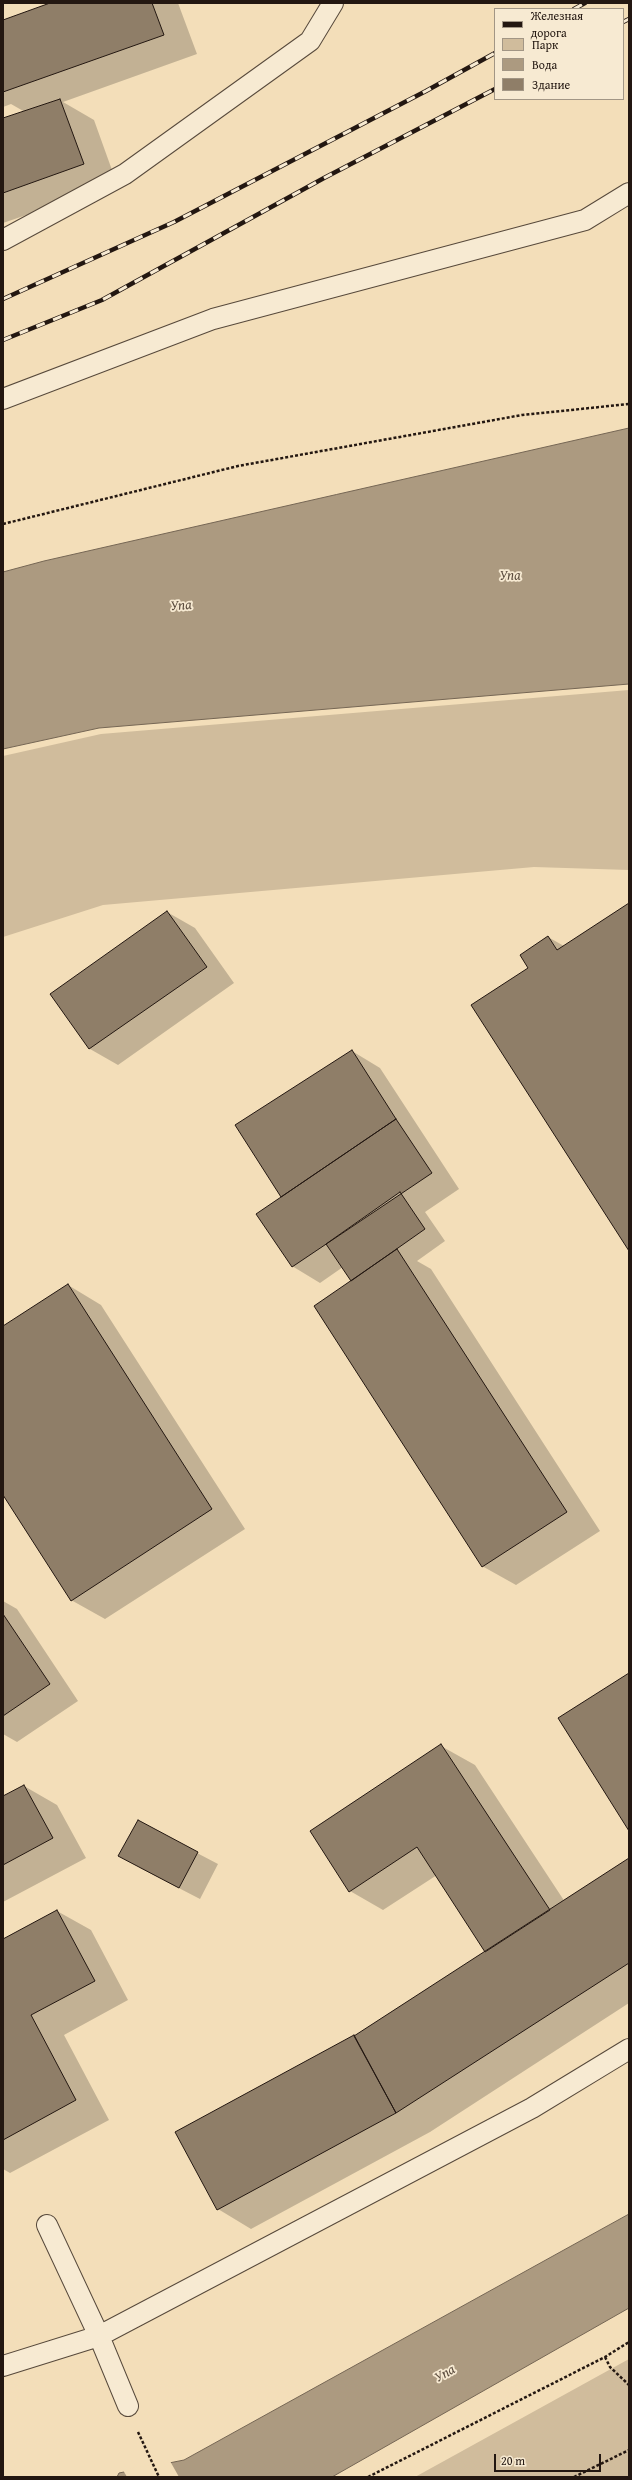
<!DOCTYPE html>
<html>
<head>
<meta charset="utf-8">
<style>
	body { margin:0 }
	#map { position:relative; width:632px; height:2480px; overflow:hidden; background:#f3deb9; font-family:"Gentium Book Plus",serif }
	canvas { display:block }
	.frame { position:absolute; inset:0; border:4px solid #231711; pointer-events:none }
	.legend { position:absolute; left:494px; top:8px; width:130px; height:92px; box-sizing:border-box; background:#f7ead2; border:1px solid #a29685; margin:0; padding:5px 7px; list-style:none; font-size:12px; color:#231711 }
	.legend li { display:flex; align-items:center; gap:8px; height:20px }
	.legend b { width:20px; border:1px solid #a29685 }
	.scale { position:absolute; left:494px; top:2454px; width:107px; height:18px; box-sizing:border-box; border:2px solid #231711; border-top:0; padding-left:5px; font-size:12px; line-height:14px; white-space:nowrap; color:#231711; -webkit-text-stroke:3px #f7ead2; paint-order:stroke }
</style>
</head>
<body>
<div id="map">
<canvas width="632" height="2480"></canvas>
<div class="frame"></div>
<ul class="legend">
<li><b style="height:5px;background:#231711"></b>Железная дорога</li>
<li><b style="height:11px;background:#d0bc9c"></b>Парк</li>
<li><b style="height:11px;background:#ac9a80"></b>Вода</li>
<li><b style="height:11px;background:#8f7e68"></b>Здание</li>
</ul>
<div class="scale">20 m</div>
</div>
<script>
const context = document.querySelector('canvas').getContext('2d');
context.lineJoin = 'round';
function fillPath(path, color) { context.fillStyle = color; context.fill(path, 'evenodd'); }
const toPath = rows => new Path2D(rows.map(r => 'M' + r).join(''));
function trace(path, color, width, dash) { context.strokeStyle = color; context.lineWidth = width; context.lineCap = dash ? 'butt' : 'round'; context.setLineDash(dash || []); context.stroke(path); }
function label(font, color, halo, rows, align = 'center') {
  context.font = font + ' "Gentium Book Plus",serif'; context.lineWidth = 3.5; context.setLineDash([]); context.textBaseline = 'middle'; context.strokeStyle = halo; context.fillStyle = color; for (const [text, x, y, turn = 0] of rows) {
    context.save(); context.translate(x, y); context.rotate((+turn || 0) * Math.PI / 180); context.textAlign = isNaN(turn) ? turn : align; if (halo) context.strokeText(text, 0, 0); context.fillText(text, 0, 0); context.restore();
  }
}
const green = toPath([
	[629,690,629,870,534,867,103,905,3,937,3,756,101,734],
	[629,2359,629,2477,415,2477]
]);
const water = toPath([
	[629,428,629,684,99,728,3,749,3,572,44,561,629,428],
	[629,2214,629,2308,332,2477,117,2477,119,2473,184,2460,629,2214]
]);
const pier = toPath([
	[170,2461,179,2477,127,2477,123,2470]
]);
const shadow = toPath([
	[53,3,178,3,197,54,63,102,94,120,117,184,3,223,3,119,25,112,11,104,3,107,3,21],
	[629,904,629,1249,530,969,548,937,564,946],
	[167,912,195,928,234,983,118,1065,90,1049,51,994],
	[352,1051,380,1068,459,1189,425,1212,445,1241,417,1261,431,1269,600,1531,516,1585,482,1566,352,1281,343,1267,320,1283,292,1266,283,1197,237,1125],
	[68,1285,101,1305,245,1529,105,1619,71,1600,3,1493,3,1327],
	[3,1601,17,1609,78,1701,17,1742,3,1734],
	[441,1746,475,1765,565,1902,629,1860,629,2003,430,2132,251,2229,218,2209,355,2037,487,1952,437,1875,383,1910,350,1891],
	[24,1786,57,1805,86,1858,3,1902,3,1797],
	[197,1853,218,1864,200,1899,140,1868],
	[57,1911,91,1930,128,2000,64,2035,109,2120,10,2173,3,2169,3,1940]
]);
const building = toPath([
	[50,3,152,3,164,35,3,92,3,20,50,3],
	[60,99,84,164,3,193,3,118,60,99],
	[629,903,629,1251,471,1005,528,968,520,955,548,936,557,950,629,903],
	[167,911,207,967,89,1049,50,994,167,911],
	[352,1050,396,1119,281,1197,235,1125,352,1050],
	[396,1119,432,1173,292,1267,256,1214,396,1119],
	[400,1192,425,1229,351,1281,326,1244,400,1192],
	[397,1249,567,1512,482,1567,314,1306,397,1249],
	[68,1284,212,1509,71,1601,3,1495,3,1326,68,1284],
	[3,1614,50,1684,3,1716,3,1614],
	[629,1673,629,1831,558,1718,629,1673],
	[441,1744,550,1910,485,1952,417,1847,349,1892,310,1831,441,1744],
	[24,1785,53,1838,3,1865,3,1796,24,1785],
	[138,1820,198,1852,179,1888,118,1856,138,1820],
	[629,1858,629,1963,396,2113,354,2036,629,1858],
	[57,1910,95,1981,31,2015,76,2100,3,2140,3,1939,57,1910],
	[354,2035,396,2113,217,2210,175,2132,354,2035]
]);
const path = toPath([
	[3,524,238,466,522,415,629,404],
	[605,2357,610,2367,629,2385],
	[138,2432,159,2477],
	[368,2477,605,2357,629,2342],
	[574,2477,629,2450]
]);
const lane = toPath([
	[3,240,125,174,310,41,333,3],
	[3,399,213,319,585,220,629,193],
	[47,2225,99,2336,128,2406],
	[3,2366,99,2336,532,2108,629,2049]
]);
const rail = toPath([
	[574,9,585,3],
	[623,22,629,19],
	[3,299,174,222,426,91,495,53],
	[3,340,102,300,324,178,495,89]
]);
const waterNames = [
	["Упа",510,576],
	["Упа",181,606,-4],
	["Упа",445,2374,-29]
];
fillPath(green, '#d0bc9c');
fillPath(water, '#ac9a80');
trace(water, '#756654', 1);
fillPath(pier, '#f3deb9');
fillPath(shadow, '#0003');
fillPath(building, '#8f7e68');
trace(building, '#231711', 1);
trace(lane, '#57493b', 22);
trace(path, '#231711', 2.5, [3, 2]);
trace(lane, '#f7ead2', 20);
trace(rail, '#231711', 4.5);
trace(rail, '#f7ead2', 3, [9]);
label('italic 14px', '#5a4b3d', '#f7ead2', waterNames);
</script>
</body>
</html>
